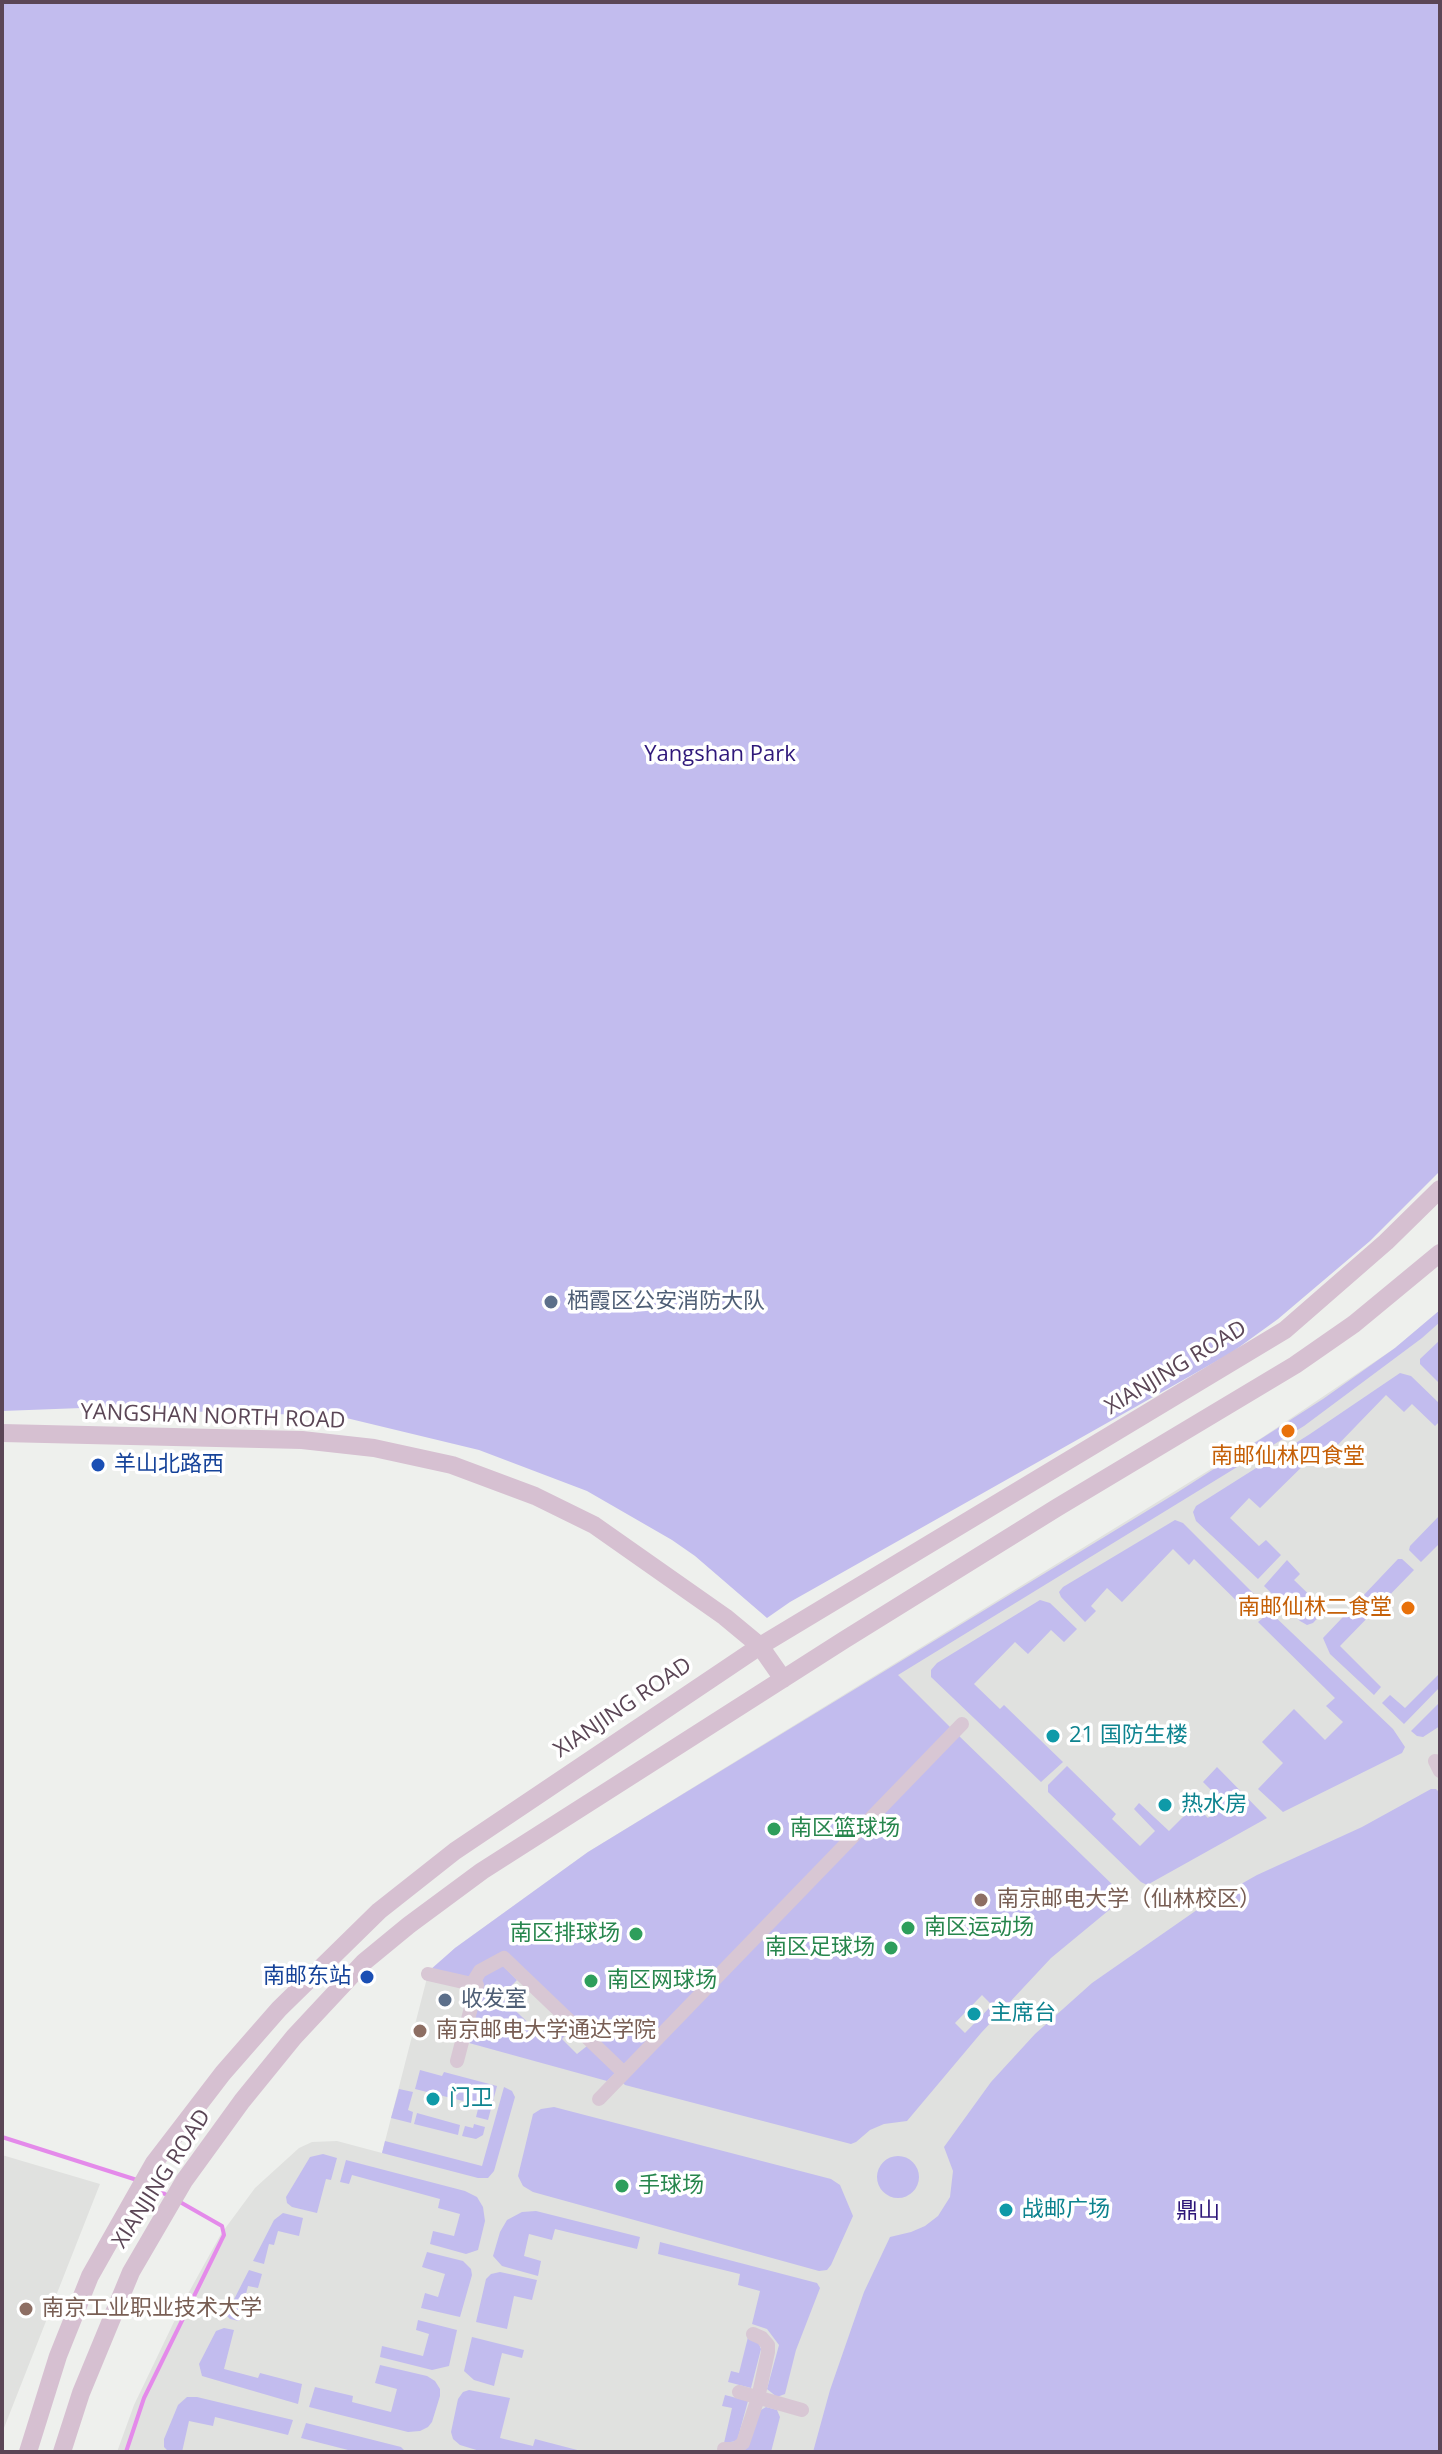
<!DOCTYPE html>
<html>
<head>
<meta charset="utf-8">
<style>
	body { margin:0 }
	#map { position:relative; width:1442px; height:2454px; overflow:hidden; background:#eef0ed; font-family:"Open Sans",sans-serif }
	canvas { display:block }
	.frame { position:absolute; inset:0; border:4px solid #5b4656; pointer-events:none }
</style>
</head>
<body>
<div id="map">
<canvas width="1442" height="2454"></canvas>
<div class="frame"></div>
</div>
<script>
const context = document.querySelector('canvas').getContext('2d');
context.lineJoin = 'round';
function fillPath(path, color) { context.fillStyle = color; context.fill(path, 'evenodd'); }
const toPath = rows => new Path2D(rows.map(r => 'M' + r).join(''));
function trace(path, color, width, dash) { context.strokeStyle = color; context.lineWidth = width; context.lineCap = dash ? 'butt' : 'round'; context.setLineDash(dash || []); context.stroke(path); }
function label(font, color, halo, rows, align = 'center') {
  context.font = font + ' "Open Sans","Noto Sans SC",sans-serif'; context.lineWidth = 7; context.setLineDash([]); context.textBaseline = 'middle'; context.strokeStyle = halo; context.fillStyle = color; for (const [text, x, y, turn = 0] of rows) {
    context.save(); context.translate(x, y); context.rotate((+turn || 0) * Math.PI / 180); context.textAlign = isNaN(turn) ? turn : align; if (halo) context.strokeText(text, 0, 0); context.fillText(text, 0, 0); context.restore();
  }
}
const education = toPath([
	[1440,1310,1440,2452,117,2452,134,2405,184,2301,221,2234,255,2188,299,2148,312,2142,337,2141,382,2153,428,1974,455,1948,588,1852,1263,1437,1395,1348],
	[2,2155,100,2184,2,2433]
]);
const green = toPath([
	[2,2,1440,2,1440,1171,1370,1241,1278,1319,1231,1353,790,1602,767,1618,695,1556,672,1540,587,1491,479,1450,338,1416,82,1408,2,1411],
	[1440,1310,1440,1322,1422,1338,1304,1426,898,1675,952,1729,623,2066,505,1952,469,1980,430,1970,455,1948,588,1852,1178,1492,1323,1399,1395,1348],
	[1440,1340,1440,1384,1420,1364,1420,1359],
	[1400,1373,1411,1376,1440,1404,1440,1421,1435,1426,1412,1404,1404,1412,1386,1395,1326,1457,1319,1450,1260,1508,1249,1498,1230,1518,1259,1546,1266,1540,1281,1555,1258,1579,1196,1521,1193,1512,1196,1506,1310,1434],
	[1440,1515,1440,1543,1421,1562,1409,1550,1410,1546],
	[1175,1520,1183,1523,1261,1601,1262,1605,1251,1615,1194,1559,1189,1565,1173,1549,1122,1602,1107,1588,1091,1606,1096,1611,1085,1622,1061,1597,1059,1592,1063,1587],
	[1398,1559,1402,1559,1414,1570,1340,1646,1381,1687,1374,1695,1330,1654,1323,1638],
	[1287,1560,1300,1574,1294,1580,1325,1610,1313,1623,1307,1625,1300,1621,1264,1586],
	[1040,1600,1050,1603,1077,1629,1064,1642,1051,1630,1028,1654,1015,1642,974,1684,1000,1709,1004,1705,1063,1762,1041,1782,931,1677,931,1670,937,1663],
	[1270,1612,1393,1729,1405,1747,1402,1753,1283,1812,1258,1789,1283,1763,1262,1742,1294,1709,1325,1740,1343,1722,1326,1706,1335,1698,1258,1622],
	[1440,1673,1440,1687,1404,1724,1382,1703,1390,1695,1405,1708],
	[1440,1702,1440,1726,1423,1737,1417,1736,1411,1731],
	[957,1734,1118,1890,1121,1896,1120,1901,1051,1958,981,2033,907,2121,884,2124,870,2130,856,2142,851,2144,625,2085,623,2083],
	[982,1995,992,2005,965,2033,955,2023],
	[1067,1766,1116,1814,1112,1819,1140,1846,1155,1831,1134,1809,1139,1803,1169,1831,1195,1805,1208,1818,1223,1802,1203,1782,1217,1767,1267,1818,1147,1885,1141,1882,1048,1792,1048,1785],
	[1431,1789,1436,1789,1440,1793,1440,2452,813,2452,830,2390,864,2292,890,2237,911,2232,925,2226,938,2216,950,2197,953,2171,944,2147,991,2082,1035,2034,1092,1983,1204,1905,1257,1875,1362,1827],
	[501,1964,517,1980,501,1997,540,2034,557,2018,570,2030,562,2039,577,2054,587,2046,615,2073,607,2081,469,2043,484,1972],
	[420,2070,442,2076,444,2072,497,2086,488,2120,476,2117,479,2105,415,2089],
	[504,2087,512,2091,515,2097,494,2171,488,2178,478,2178,382,2153,385,2141,482,2166],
	[399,2089,413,2092,408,2110,413,2112,411,2123,391,2118],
	[554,2107,831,2179,840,2185,853,2216,831,2265,827,2270,819,2271,533,2192,523,2186,518,2176,533,2114,541,2109],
	[417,2113,460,2125,458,2135,414,2124],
	[474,2124,485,2127,483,2135,476,2139,462,2136,465,2126,473,2128],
	[323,2154,337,2158,331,2180,326,2179,317,2213,292,2207,287,2203,286,2197,310,2157],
	'877 2177a21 21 0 1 1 42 0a21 21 0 1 1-42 0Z',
	[346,2160,465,2191,477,2197,483,2207,485,2221,478,2250,466,2254,430,2244,433,2231,454,2236,460,2214,438,2208,440,2199,352,2175,349,2184,340,2182],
	[536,2211,640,2237,637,2249,555,2229,552,2240,529,2234,524,2256,541,2261,538,2276,502,2266,493,2256,500,2232,507,2220,522,2212],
	[283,2213,303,2218,299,2236,278,2231,274,2245,269,2244,264,2264,253,2261,274,2220],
	[660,2242,817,2283,820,2288,796,2350,785,2394,777,2397,767,2389,779,2345,767,2329,752,2324,760,2291,738,2285,740,2274,658,2254],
	[427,2252,463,2261,471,2269,472,2275,460,2317,421,2308,425,2293,438,2297,445,2274,422,2267],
	[249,2270,262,2274,258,2288,248,2286,239,2321,230,2319,226,2315],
	[500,2272,537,2280,532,2300,514,2296,507,2329,476,2322,486,2279,491,2274],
	[418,2320,457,2330,449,2366,432,2370,380,2357,382,2346,423,2356,429,2334,416,2330],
	[224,2328,234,2330,224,2369,258,2378,260,2373,302,2384,298,2404,202,2376,199,2364,216,2331],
	[472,2337,524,2350,522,2358,502,2353,494,2386,474,2380,464,2371],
	[748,2337,758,2342,761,2349,751,2388,728,2382,731,2371,739,2373],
	[380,2365,427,2376,435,2381,440,2389,440,2396,432,2422,428,2427,420,2431,408,2432,309,2407,315,2387,353,2396,352,2402,391,2412,397,2389,375,2383],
	[469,2390,510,2398,500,2438,533,2446,535,2439,585,2452,483,2452,460,2445,453,2439,451,2432,458,2399,463,2392],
	[725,2395,748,2401,737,2441,724,2443,732,2408,722,2406],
	[187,2397,197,2397,293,2420,288,2435,215,2417,213,2426,189,2421,182,2452,169,2452,164,2447,164,2439,178,2405],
	[766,2407,777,2410,780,2417,771,2452,742,2452,761,2410],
	[306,2423,401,2447,406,2452,356,2452,301,2438]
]);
const stream = toPath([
	[2,2137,137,2180],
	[148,2186,169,2196],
	[126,2452,144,2398,224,2235,222,2226,180,2202]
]);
const street = toPath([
	[1435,1761,1440,1771],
	[428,1974,472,1984,480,1971,504,1958,624,2073],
	[457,2061,477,1985,472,1984],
	[599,2099,962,1724],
	[739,2392,802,2410],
	[724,2449,735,2449,743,2443,758,2398,768,2352,768,2345,762,2338,753,2334]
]);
const secondary = toPath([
	[2,1433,302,1440,374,1448,452,1465,535,1496,594,1525,725,1617,760,1646,783,1679],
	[28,2452,58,2356,90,2276,154,2163,223,2073,279,2009,379,1911,455,1851,760,1646,1285,1330,1386,1242,1440,1189],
	[62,2452,81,2393,131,2272,184,2181,242,2101,294,2037,364,1962,409,1925,482,1871,844,1640,1058,1507,1295,1365,1354,1324,1440,1253]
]);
const markers = [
	[551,1302,8,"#5c6f8a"],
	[1288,1431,8,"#e8710a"],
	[98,1465,8,"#1a4fb4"],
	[1408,1608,8,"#e8710a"],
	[1053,1736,8,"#0f9aa8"],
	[1165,1805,8,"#0f9aa8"],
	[774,1829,8,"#2e9e5b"],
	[981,1900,8,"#8d6e63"],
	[908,1928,8,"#2e9e5b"],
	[636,1934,8,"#2e9e5b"],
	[891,1948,8,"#2e9e5b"],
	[367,1977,8,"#1a4fb4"],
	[591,1981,8,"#2e9e5b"],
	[445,2000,8,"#5c6f8a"],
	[974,2014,8,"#0f9aa8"],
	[420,2031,8,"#8d6e63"],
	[433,2099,8,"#0f9aa8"],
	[622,2186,8,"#2e9e5b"],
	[1006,2210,8,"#0f9aa8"],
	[26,2309,8,"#8d6e63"]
];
const parkNames = [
	["Yangshan Park",720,755],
	["鼎山",1198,2212]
];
const serviceNames = [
	["栖霞区公安消防大队",567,1302],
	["收发室",461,2000]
];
const streetNames = [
	["XIANJING ROAD",1176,1368,-31],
	["YANGSHAN NORTH ROAD",213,1417,2],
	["XIANJING ROAD",623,1708,-34],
	["XIANJING ROAD",162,2179,-57]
];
const foodNames = [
	["南邮仙林四食堂",1288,1457],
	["南邮仙林二食堂",1392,1608,"right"]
];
const transitNames = [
	["羊山北路西",114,1465],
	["南邮东站",351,1977,"right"]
];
const cultureNames = [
	["21 国防生楼",1069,1736],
	["热水房",1181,1805],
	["主席台",990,2014],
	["门卫",449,2099],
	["战邮广场",1022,2210]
];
const leisureNames = [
	["南区篮球场",790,1829],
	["南区运动场",924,1928],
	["南区排球场",620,1934,"right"],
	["南区足球场",875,1948,"right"],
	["南区网球场",607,1981],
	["手球场",638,2186]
];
const educationNames = [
	["南京邮电大学（仙林校区）",997,1900],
	["南京邮电大学通达学院",436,2031],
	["南京工业职业技术大学",42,2309]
];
fillPath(education, '#e0e1df');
fillPath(green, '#c2bcee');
trace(stream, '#e48aea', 4);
trace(street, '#d8c7d4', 14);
trace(secondary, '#d6c0d1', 18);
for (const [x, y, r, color] of markers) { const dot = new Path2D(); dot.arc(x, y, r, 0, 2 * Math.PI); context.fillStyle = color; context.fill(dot); trace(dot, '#fff', 3); }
label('22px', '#2f187a', '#fff', parkNames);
label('22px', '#4e5e75', '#fff', serviceNames, 'left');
label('22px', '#5b4656', '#fff', streetNames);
label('22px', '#c56008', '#fff', foodNames);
label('22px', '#164399', '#fff', transitNames, 'left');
label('22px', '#0d838f', '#fff', cultureNames, 'left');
label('22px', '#27864d', '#fff', leisureNames, 'left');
label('22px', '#785e54', '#fff', educationNames, 'left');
</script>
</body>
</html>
